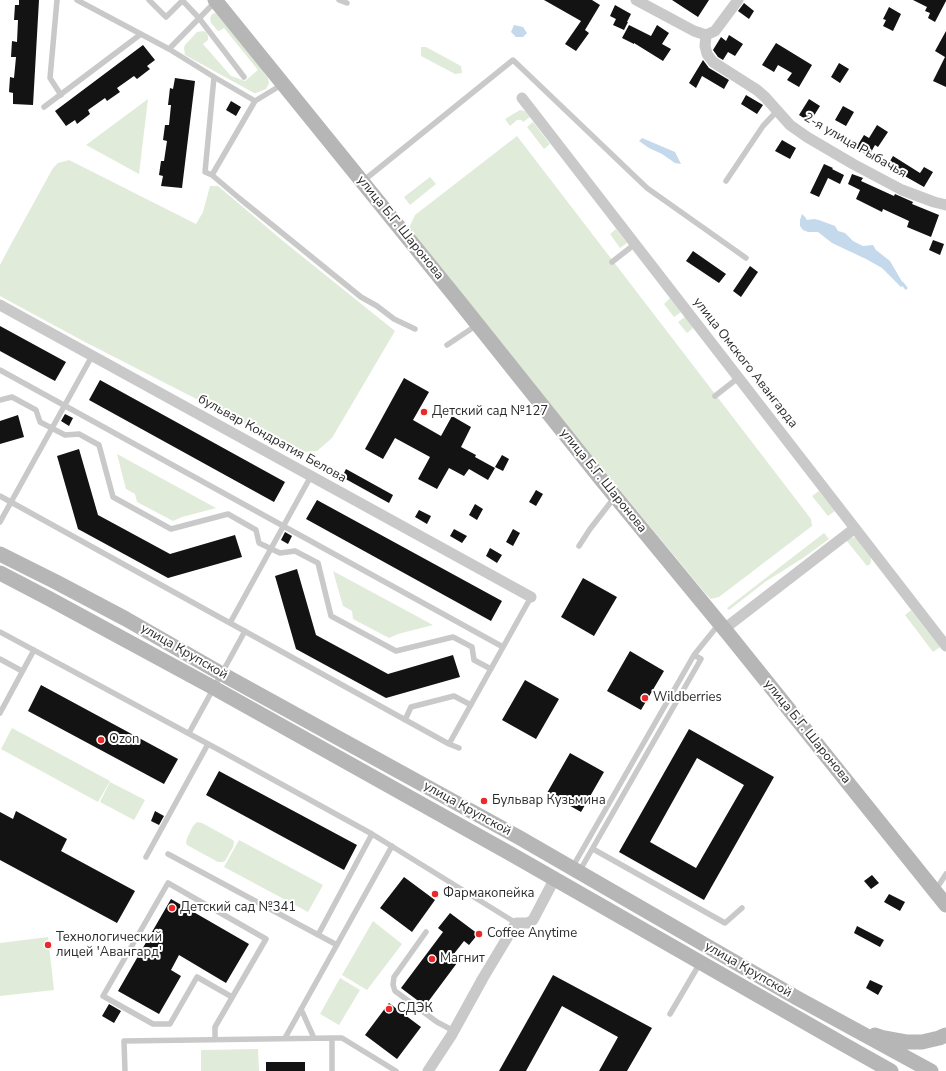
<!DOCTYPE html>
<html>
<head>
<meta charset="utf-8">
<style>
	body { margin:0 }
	canvas { display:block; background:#fff }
</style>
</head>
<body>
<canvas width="946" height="1071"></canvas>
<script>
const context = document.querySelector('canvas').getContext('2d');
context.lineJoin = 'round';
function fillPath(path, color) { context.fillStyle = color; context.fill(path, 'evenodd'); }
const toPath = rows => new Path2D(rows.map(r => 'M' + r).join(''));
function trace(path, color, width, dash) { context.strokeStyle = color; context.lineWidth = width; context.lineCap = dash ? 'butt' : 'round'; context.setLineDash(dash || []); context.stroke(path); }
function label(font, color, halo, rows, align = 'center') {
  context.font = font + ' "Nunito Sans",sans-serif'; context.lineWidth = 4; context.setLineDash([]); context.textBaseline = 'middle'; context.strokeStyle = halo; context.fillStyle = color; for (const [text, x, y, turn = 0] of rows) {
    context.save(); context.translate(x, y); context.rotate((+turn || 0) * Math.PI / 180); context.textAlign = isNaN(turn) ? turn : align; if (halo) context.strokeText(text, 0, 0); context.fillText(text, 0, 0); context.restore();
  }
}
const green = toPath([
	[216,13,256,61,268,78,269,83,266,89,256,93,254,93,185,55,184,48,185,45,197,32,203,31,206,32,208,36,208,40,203,44,231,76,245,81,258,70,224,28,219,31,218,31,211,23,210,18,212,14],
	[426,47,461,66,462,73,455,74,421,56,421,47],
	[148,99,139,174,86,145],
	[520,110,525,111,530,117,523,122,521,120,517,120,510,126,505,119],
	[533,122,550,144,544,149,527,127],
	[517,136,811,519,812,526,719,597,711,599,705,593,577,438,409,228,415,215],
	[69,160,196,224,203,212,210,186,218,186,283,241,395,331,332,438,317,451,300,452,85,342,0,296,0,265,10,246,53,168,58,163],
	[430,177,436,184,410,205,404,197],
	[616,229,627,243,620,248,610,234],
	[670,298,681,312,674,317,664,304],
	[685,317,693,328,687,333,678,322],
	[117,454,216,508,182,517,173,521,137,502,135,494,126,489],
	[819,491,835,511,828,516,812,496],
	[824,533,829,539,803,558,765,582,729,610,727,608],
	[853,537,856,538,871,558,871,561,870,564,867,566,846,540],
	[333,571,433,625,398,634,389,638,353,619,352,611,343,606],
	[911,610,940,647,933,652,905,615],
	[12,728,110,781,98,802,1,749],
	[110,782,145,800,134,820,100,802],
	[197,822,202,823,233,840,234,842,233,847,225,861,223,862,218,862,187,845,186,843,187,838,193,826],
	[239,840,323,885,308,912,224,867],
	[373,921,402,944,367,990,342,975],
	[48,937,54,990,0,996,0,943],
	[340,978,360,990,339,1025,320,1014],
	[258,1049,259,1071,201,1071,201,1050]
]);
const water = toPath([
	[514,25,523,27,527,33,523,37,516,37,511,32],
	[642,138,675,152,681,164,675,163,662,154,649,148,639,141],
	[802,214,805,217,807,220,814,219,819,220,835,226,838,231,845,233,853,241,863,246,873,245,876,250,890,261,904,285,901,287,882,268,866,259,832,243,818,232,808,232,803,230,800,226,800,220]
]);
const stream = toPath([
	[902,283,906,288]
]);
const building = toPath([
	[19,0,39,0,33,105,13,104,13,93,9,92,10,77,14,78,16,57,11,57,12,41,17,42,18,20,14,20,15,5,19,5],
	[544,0,592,0,600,5,585,30,589,33,576,51,565,44,581,21],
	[672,0,709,0,698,17],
	[913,0,946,0,946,1,935,22,928,18,930,13,925,11,927,7],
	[744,3,754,11,749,19,738,11],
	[615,5,631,14,627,22,628,22,624,30,613,25,616,19,610,16],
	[889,7,901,14,893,31,883,26,886,20,883,19],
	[629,25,651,36,657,25,669,33,662,44,671,49,663,61,634,43,634,44,622,38],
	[946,31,946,87,933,81,945,57,935,51],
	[729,35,743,44,735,56,728,52,723,60,718,57,713,50,721,37,726,41],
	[776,43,812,65,799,87,787,80,792,73,778,65,774,72,762,65],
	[143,45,155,60,147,66,150,69,137,79,134,76,117,88,120,92,107,101,105,98,88,110,90,114,77,124,75,120,66,126,55,111],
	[703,60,709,68,729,80,724,89,702,76,696,88,689,83],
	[839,63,849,69,840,83,831,77],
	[175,78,195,81,182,188,161,186,163,176,159,175,161,161,164,161,167,141,163,140,165,125,169,125,171,105,168,105,170,88,173,89],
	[746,95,763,105,757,114,741,104],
	[809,99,820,106,810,122,799,115],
	[231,101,241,107,236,116,226,110],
	[843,106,854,112,846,126,835,120],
	[877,125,888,132,878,147,875,145,869,156,856,148,864,135,869,138],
	[782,140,796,148,790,159,775,151],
	[893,156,920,173,924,167,933,172,924,187,887,166],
	[824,164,833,168,832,169,844,175,840,184,828,178,819,197,810,193],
	[852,174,863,178,861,181,894,196,895,194,913,202,912,204,939,215,931,237,907,227,909,221,883,209,882,212,856,199,860,190,848,184],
	[933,240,944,244,940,255,929,250],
	[693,251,726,274,719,283,686,261],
	[750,266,758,272,741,297,733,291],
	[0,326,66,362,55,381,0,351],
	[404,378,429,392,413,420,441,436,452,416,471,427,461,447,476,455,475,457,495,468,488,480,469,469,464,476,449,468,437,489,418,479,430,457,395,438,383,459,365,449],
	[100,380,285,482,274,502,89,400],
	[65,414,73,418,69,426,61,421],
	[18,415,24,437,0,444,0,421],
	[79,449,98,515,170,554,235,535,242,557,168,578,78,529,57,456],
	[502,455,509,459,503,471,495,467],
	[346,469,393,495,389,503,342,477],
	[536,490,543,494,536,506,529,502],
	[317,500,502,601,491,621,306,519],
	[475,504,483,509,477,520,469,515],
	[419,510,431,516,427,524,415,517],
	[454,529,467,536,462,543,450,536],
	[513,529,520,533,513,546,506,542],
	[285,532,292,536,288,544,281,540],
	[490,548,502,555,497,563,486,556],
	[297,569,316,635,388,674,453,655,460,677,386,698,296,649,275,576],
	[583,578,617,597,594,636,561,617],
	[630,651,664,671,641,710,607,691],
	[525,680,559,699,536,739,502,720],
	[41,685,178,759,164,784,28,711],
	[689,729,774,777,704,900,619,852],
	[697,758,744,785,696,868,650,842],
	[570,753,604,772,581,812,547,793],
	[219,771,357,845,344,870,206,795],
	[16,811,67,839,61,851,135,891,117,923,0,860,0,812,13,819],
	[155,811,164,816,159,825,151,821],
	[872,875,879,883,871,889,864,881],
	[404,877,435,900,412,932,380,908],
	[889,894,905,902,900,911,884,902],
	[171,899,249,944,226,983,179,955,171,970,181,976,159,1014,118,991],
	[450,913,478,934,469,945,464,941,453,955,460,959,425,1006,401,988,443,932,438,928],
	[857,926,884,940,880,947,854,933],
	[553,975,652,1028,627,1071,599,1071,618,1037,562,1006,526,1071,499,1071],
	[870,980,883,986,878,995,866,988],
	[389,1003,421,1027,397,1059,365,1035],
	[109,1004,121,1011,114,1023,102,1016],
	[266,1062,305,1062,305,1071,266,1071]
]);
const service = toPath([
	[57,0,50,78,61,95],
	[77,0,169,49,214,77,255,101],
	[149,0,166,17,182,1],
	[182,0,199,18,244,77],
	[339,0,347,3],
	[169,49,215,2],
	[214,77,205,172,212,175,239,198,361,297,377,306,394,319,415,329],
	[44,107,141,34],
	[212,175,255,101,283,84],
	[363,181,513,60,647,188,746,258],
	[726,181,763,126,777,111],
	[612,262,635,244],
	[447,345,477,325],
	[0,370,503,647],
	[715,396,738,378],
	[0,400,12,397,36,410,40,422,65,435,79,434,99,445,113,497,171,529,228,514,256,530,259,543,280,553,295,551,318,563,331,616,396,651,453,637,472,647,474,660,491,669],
	[0,496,449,744,459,748],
	[0,522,92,356],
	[579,546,590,529,614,498],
	[230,623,311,476],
	[0,632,223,752,372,834,516,923],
	[0,659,22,671],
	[0,713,34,650],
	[405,720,411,707,454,696,471,705],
	[189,733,245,631],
	[449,744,531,597],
	[593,849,725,923,742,908],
	[168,854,337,945],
	[146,857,208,744],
	[572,868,694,655,719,624],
	[579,872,701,659,694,655],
	[935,891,946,874],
	[426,932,394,977,393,985,395,991,437,1022,454,1031],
	[318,935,372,834],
	[301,1009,314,1038],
	[670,1014,700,963],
	[285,1038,392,846],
	[332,1038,332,1071],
	[215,1039,215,1027,266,939,168,883,103,996,153,1024,170,1024,197,977,232,997],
	[125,1071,124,1041,332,1038,342,1038,396,1071]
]);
const minor = toPath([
	[636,0,694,31,706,35,705,46,707,54,713,62,757,90,765,97,790,125,807,137,853,164,902,190,934,202,946,205],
	[706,35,715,31,738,0],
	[522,98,946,646],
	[0,305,531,597],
	[724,629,855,528],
	[428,1071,451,1036,483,978,516,923,528,923,533,920,555,878]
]);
const secondary = toPath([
	[215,0,458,300,600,478,730,636,946,905],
	[0,554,56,582,126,619,222,674,520,838,797,998,931,1071],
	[0,573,48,598,214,688,511,854,843,1044,891,1071],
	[875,1035,884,1038,906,1042,922,1042,939,1038,946,1035]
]);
const markers = [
	[424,412,4,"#e9292a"],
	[645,698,4,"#e9292a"],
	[101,740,4,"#e9292a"],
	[484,801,4,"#e9292a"],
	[435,894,4,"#e9292a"],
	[172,908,4,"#e9292a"],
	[479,934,4,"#e9292a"],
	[48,945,4,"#e9292a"],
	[432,959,4,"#e9292a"],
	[389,1009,4,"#e9292a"]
];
const streetNames = [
	["2-я улица Рыбачья",855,146,30],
	["улица Б.Г. Шаронова",400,228,51],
	["улица Омского Авангарда",745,363,52],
	["бульвар Кондратия Белова",272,439,29],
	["улица Б.Г. Шаронова",603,481,51],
	["улица Крупской",184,652,30],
	["улица Б.Г. Шаронова",807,732,51],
	["улица Крупской",467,809,29],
	["улица Крупской",748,970,30]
];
const poiNames = [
	["Детский сад №127",432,412],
	["Wildberries",653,698],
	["Ozon",109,740],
	["Бульвар Кузьмина",492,801],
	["Фармакопейка",443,894],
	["Детский сад №341",180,908],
	["Coffee Anytime",487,934],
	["Технологический",56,938],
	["лицей 'Авангард'",56,953],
	["Магнит",440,959],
	["СДЭК",397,1009]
];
fillPath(green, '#e1ebd9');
fillPath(water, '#c4d9eb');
trace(stream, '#c4d9eb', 3);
fillPath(building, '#131313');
trace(service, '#c9c9c9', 5.5);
trace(minor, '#c9c9c9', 11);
trace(secondary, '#b6b6b6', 15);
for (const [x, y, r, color] of markers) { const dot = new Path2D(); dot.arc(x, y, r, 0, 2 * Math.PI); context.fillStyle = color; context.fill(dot); trace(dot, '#fff', 1.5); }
label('13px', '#2c2c2c', '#fff', streetNames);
label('13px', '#2c2c2c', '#fff', poiNames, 'left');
</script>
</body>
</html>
